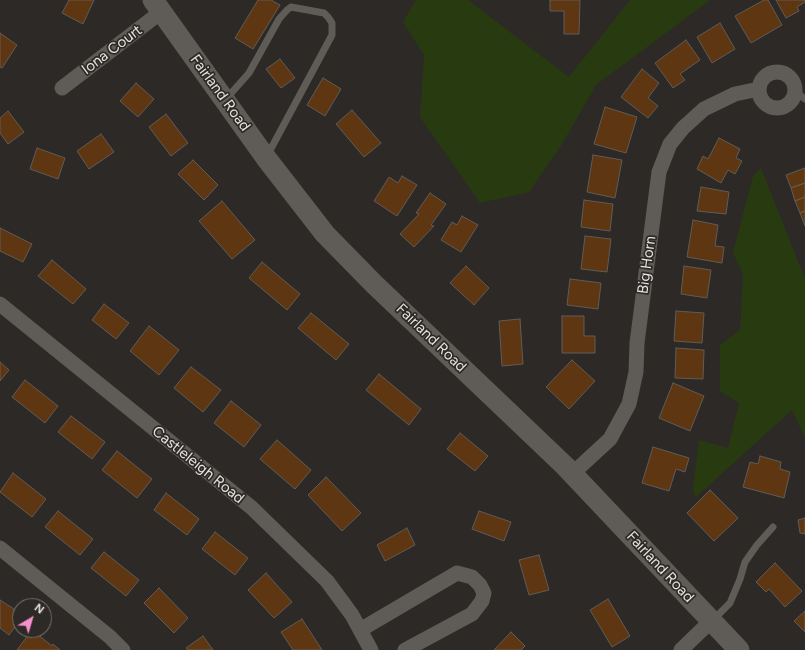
<!DOCTYPE html>
<html>
<head>
<meta charset="utf-8">
<style>
	body { margin:0 }
	#map { position:relative; width:805px; height:650px; overflow:hidden; background:#2d2926; font-family:Figtree,sans-serif }
	canvas { display:block }
	.north { position:absolute; left:12px; top:598px; width:40px; height:40px; box-sizing:border-box; background:#2d2926; border:1px solid #777370; border-radius:50%; rotate:38deg; font-size:11px; font-weight:700; line-height:16px; text-align:center; color:#e5e2e0 }
	.north::after { content:''; display:block; margin:auto; width:14px; height:18px; background:#f790cf; clip-path:polygon(50% 0,100% 100%,50% 72%,0 100%) }
</style>
</head>
<body>
<div id="map">
<canvas width="805" height="650"></canvas>
<div class="north">N</div>
</div>
<script>
const context = document.querySelector('canvas').getContext('2d');
context.lineJoin = 'round';
function fillPath(path, color) { context.fillStyle = color; context.fill(path, 'evenodd'); }
const toPath = rows => new Path2D(rows.map(r => 'M' + r).join(''));
function trace(path, color, width, dash) { context.strokeStyle = color; context.lineWidth = width; context.lineCap = dash ? 'butt' : 'round'; context.setLineDash(dash || []); context.stroke(path); }
function label(font, color, halo, rows, align = 'center') {
  context.font = font + ' Figtree,sans-serif'; context.lineWidth = 3.5; context.setLineDash([]); context.textBaseline = 'middle'; context.strokeStyle = halo; context.fillStyle = color; for (const [text, x, y, turn = 0] of rows) {
    context.save(); context.translate(x, y); context.rotate((+turn || 0) * Math.PI / 180); context.textAlign = isNaN(turn) ? turn : align; if (halo) context.strokeText(text, 0, 0); context.fillText(text, 0, 0); context.restore();
  }
}
const green = toPath([
	[416,0,468,0,569,77,630,0,710,0,596,85,561,146,529,192,480,203,420,117,424,55,403,22],
	[761,168,805,279,805,438,792,410,695,498,693,488,699,440,728,448,739,403,720,391,720,345,740,330,743,274,733,253,753,176]
]);
const building = toPath([
	[69,0,94,0,83,24,62,13,69,0],
	[258,0,271,0,280,5,253,49,235,38,258,0],
	[550,0,580,0,579,34,564,34,564,11,550,11,550,0],
	[764,0,768,0,782,25,751,43,735,16,764,0],
	[776,0,805,0,805,2,797,7,799,11,786,18,776,0],
	[720,23,735,49,712,63,697,37,720,23],
	[0,33,17,45,2,68,0,67,0,33],
	[686,40,700,60,680,74,685,80,673,88,655,63,686,40],
	[280,59,295,78,281,88,266,69,280,59],
	[642,69,659,83,648,98,658,106,648,118,621,97,642,69],
	[323,78,341,89,325,116,307,105,323,78],
	[136,83,154,99,138,117,120,101,136,83],
	[605,107,637,117,626,153,594,144,605,107],
	[352,110,381,143,364,157,336,124,352,110],
	[8,111,24,132,8,144,0,133,0,118,8,111],
	[166,114,188,143,171,156,149,127,166,114],
	[101,134,114,152,89,169,77,151,101,134],
	[719,138,740,149,736,158,742,161,735,174,728,170,721,183,697,169,703,156,708,159,719,138],
	[37,148,65,158,58,179,30,169,37,148],
	[593,155,622,160,615,198,587,192,593,155],
	[193,160,218,185,204,200,178,174,193,160],
	[805,168,805,183,791,188,786,175,805,168],
	[402,176,417,185,397,216,374,201,389,177,398,183,402,176],
	[805,183,805,197,795,201,791,188,805,183],
	[701,187,729,192,726,214,697,211,701,187],
	[430,193,446,204,431,225,434,226,414,247,400,234,419,214,416,213,430,193],
	[805,197,805,211,800,213,795,201,805,197],
	[584,200,613,204,610,231,581,227,584,200],
	[222,201,255,240,232,259,199,221,222,201],
	[805,211,805,226,800,213,805,211],
	[462,216,478,225,461,252,441,240,452,222,457,225,462,216],
	[693,220,718,225,715,246,724,247,722,263,687,257,693,220],
	[0,228,32,244,23,262,0,251,0,228],
	[585,236,611,239,607,272,581,269,585,236],
	[52,260,86,289,73,304,38,276,52,260],
	[262,262,300,294,287,310,249,278,262,262],
	[466,266,489,288,474,305,450,283,466,266],
	[684,266,711,270,707,298,681,294,684,266],
	[570,279,601,283,598,309,567,305,570,279],
	[104,304,129,323,116,339,92,320,104,304],
	[676,311,704,313,702,343,674,341,676,311],
	[311,313,349,344,336,360,298,328,311,313],
	[562,316,584,316,584,336,595,336,595,353,562,353,562,316],
	[520,319,523,364,502,366,499,321,520,319],
	[149,326,179,350,159,375,130,351,149,326],
	[676,348,704,350,703,379,675,378,676,348],
	[572,360,595,381,569,409,546,387,572,360],
	[0,362,9,370,0,381,0,362],
	[191,367,221,390,203,412,174,388,191,367],
	[379,374,421,409,409,425,366,390,379,374],
	[25,380,58,406,45,423,12,397,25,380],
	[673,383,704,396,690,431,659,418,673,383],
	[231,401,261,425,244,447,214,423,231,401],
	[71,416,105,442,92,459,58,432,71,416],
	[460,433,488,456,475,471,447,449,460,433],
	[277,440,311,470,295,489,260,459,277,440],
	[653,447,689,458,685,472,676,469,669,491,642,483,653,447],
	[117,451,152,479,137,498,102,470,117,451],
	[760,456,781,462,780,469,790,472,784,498,743,487,750,462,758,464,760,456],
	[13,473,46,499,32,517,0,492,13,473],
	[326,477,361,513,342,531,308,495,326,477],
	[710,490,738,518,714,541,687,513,710,490],
	[166,493,199,519,187,535,154,510,166,493],
	[58,511,93,539,80,555,45,527,58,511],
	[479,511,511,522,504,541,472,529,479,511],
	[805,518,805,534,800,533,798,520,805,518],
	[407,528,415,545,385,561,377,545,407,528],
	[215,532,248,558,235,575,202,549,215,532],
	[104,552,139,580,126,596,91,568,104,552],
	[539,555,549,590,529,595,519,560,539,555],
	[775,563,802,591,785,607,769,589,766,592,756,582,775,563],
	[266,573,292,602,274,618,248,590,266,573],
	[159,588,188,618,174,633,144,603,159,588],
	[608,599,630,636,612,647,590,610,608,599],
	[0,600,20,613,20,620,9,635,0,628,0,600],
	[805,611,805,632,794,621,805,611],
	[302,619,322,650,293,650,281,632,302,619],
	[32,630,52,646,53,644,60,650,17,650,32,630],
	[511,632,525,646,521,650,494,650,511,632],
	[203,636,213,650,188,650,186,648,203,636]
]);
const service = toPath([
	[796,92,805,99],
	[226,99,249,73,279,19,287,10,291,7,324,13,328,17,332,23,332,35,267,156],
	[713,620,730,603,740,579,745,562,757,545,773,527]
]);
const minor = toPath([
	'759 90a18 18 0 1 1 36 0a18 18 0 1 1-36 0Z',
	[62,88,161,12],
	[0,304,252,508,327,581,352,615,371,650],
	[572,474,610,439,629,404,636,372,637,343,659,172,670,144,683,128,704,109,735,94,759,89],
	[0,548,110,637,123,650],
	[360,630,457,573,472,577,480,585,484,593,482,601,472,614,405,650],
	[681,650,711,621]
]);
const secondary = toPath([
	[153,0,266,158,325,234,374,284,565,466,739,650]
]);
const streetNames = [
	["Iona Court",112,50,-37],
	["Fairland Road",220,93,54],
	["Big Horn",647,265,-82],
	["Fairland Road",431,338,44],
	["Castleleigh Road",198,465,39],
	["Fairland Road",660,567,47]
];
fillPath(green, '#283b10');
fillPath(building, '#5e3612');
trace(building, '#605c58', 1);
trace(service, '#5f5b57', 7);
trace(minor, '#5f5b57', 15);
trace(secondary, '#5f5b57', 21);
label('15px', '#e5e2e0', '#2d2926', streetNames);
</script>
</body>
</html>
